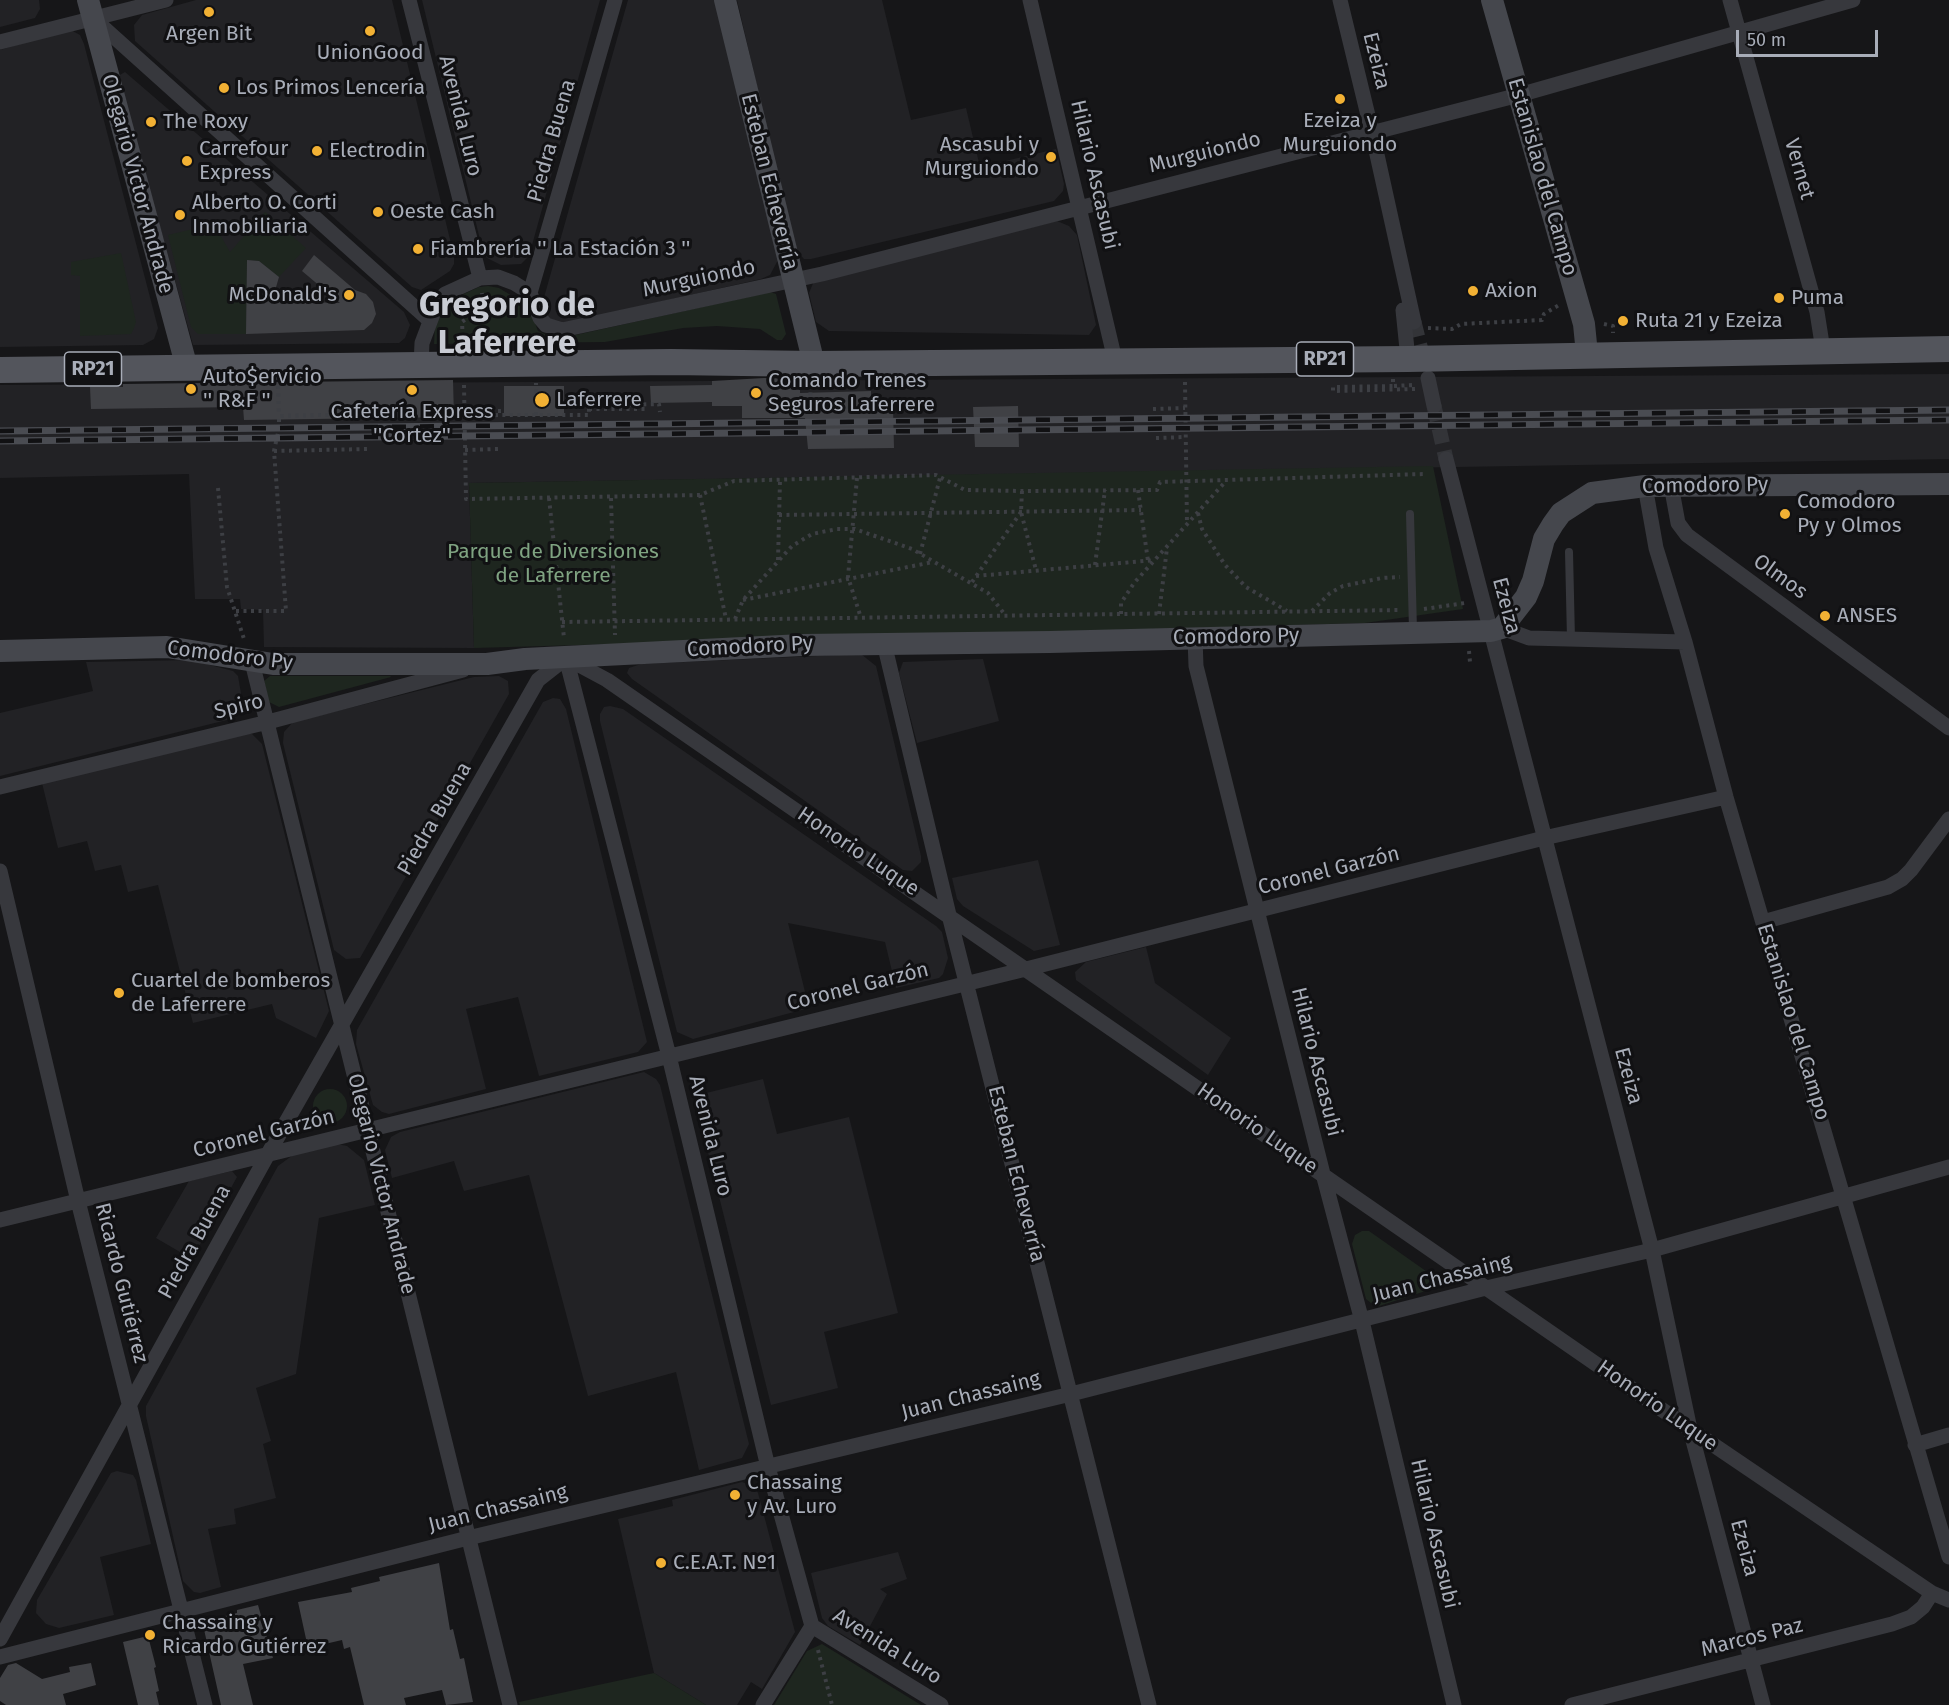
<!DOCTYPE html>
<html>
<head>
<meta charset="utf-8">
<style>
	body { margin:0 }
	#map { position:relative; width:1949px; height:1705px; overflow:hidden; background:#161618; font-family:"Fira Sans",sans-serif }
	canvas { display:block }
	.scale { position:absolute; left:1736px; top:30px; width:142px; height:27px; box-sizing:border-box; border:3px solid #a8adb8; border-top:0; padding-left:8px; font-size:18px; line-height:21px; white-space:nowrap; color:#a8adb8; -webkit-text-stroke:4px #111113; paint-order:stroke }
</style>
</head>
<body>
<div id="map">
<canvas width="1949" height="1705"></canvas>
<div class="scale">50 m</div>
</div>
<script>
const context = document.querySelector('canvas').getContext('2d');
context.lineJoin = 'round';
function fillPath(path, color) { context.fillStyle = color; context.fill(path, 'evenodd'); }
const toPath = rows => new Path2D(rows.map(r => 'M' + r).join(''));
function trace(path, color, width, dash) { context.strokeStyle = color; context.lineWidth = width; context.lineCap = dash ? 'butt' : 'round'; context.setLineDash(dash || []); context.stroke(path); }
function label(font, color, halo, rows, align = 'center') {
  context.font = font + ' "Fira Sans",sans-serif'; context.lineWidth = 6; context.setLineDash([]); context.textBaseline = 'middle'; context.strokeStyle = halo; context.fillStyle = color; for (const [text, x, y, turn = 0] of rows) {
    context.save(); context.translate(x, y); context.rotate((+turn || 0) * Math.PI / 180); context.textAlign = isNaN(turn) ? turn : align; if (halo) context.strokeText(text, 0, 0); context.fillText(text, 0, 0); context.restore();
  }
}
const built = toPath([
	[0,0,39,0,40,9,35,18,0,27],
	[196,0,392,0,454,256,454,264,450,271,421,290,412,287,135,41,134,25,142,15],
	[422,0,600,0,529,256,521,264,501,265,487,258,483,252],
	[628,0,715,0,778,260,770,275,761,279,557,325,548,317,543,301],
	[737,0,882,0,911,120,966,108,980,167,1056,149,1064,184,1063,191,1054,201,811,259,804,259,795,249],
	[69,29,80,35,84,44,158,328,154,339,143,345,0,347,0,50],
	[125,72,404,312,410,325,405,338,399,343,193,345,118,76],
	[1057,221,1069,226,1077,235,1096,325,1089,335,829,331,816,322,809,293,814,281],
	[1949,374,1949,459,469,483,474,648,264,647,263,610,241,609,240,599,195,599,189,474,0,478,0,385],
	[861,654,876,666,921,856,921,862,912,871,903,870,632,679,627,673,629,668,641,664],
	[983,659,999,721,917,743,899,673,903,662],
	[191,660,233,671,238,676,243,705,235,718,0,776,0,713,93,691,86,662],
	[499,676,508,681,509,694,360,958,346,959,334,950,283,743,284,732,293,722,474,677],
	[553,698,560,699,566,709,647,1042,638,1052,539,1076,518,997,466,1009,486,1089,389,1114,382,1112,373,1105,356,1044,357,1030,543,702],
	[610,706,623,709,936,926,942,932,948,958,943,974,939,978,896,988,885,942,788,923,809,1008,693,1039,677,1032,600,721,600,714,604,707],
	[242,733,252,734,262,744,329,1011,316,1038,276,1018,272,1004,193,1023,158,885,128,892,121,865,95,871,87,841,58,848,42,783],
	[1038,860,1060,945,1034,951,963,906,957,899,952,878],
	[1146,947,1155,983,1231,1038,1208,1075,1076,980,1075,972,1086,962],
	[644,1072,656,1079,660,1085,749,1444,742,1458,699,1470,676,1372,588,1396,529,1175,464,1191,454,1161,392,1178,385,1150,391,1137,400,1132],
	[763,1079,777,1134,849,1117,898,1313,824,1332,838,1388,771,1405,694,1096],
	[337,1144,347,1146,364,1160,375,1205,319,1218,296,1374,256,1388,271,1441,263,1444,276,1498,234,1509,236,1524,208,1529,221,1587,200,1593,194,1592,183,1581,146,1416,146,1406,278,1166,293,1155],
	[232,1171,237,1177,192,1259,156,1238,189,1181],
	[117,1471,133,1475,136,1480,151,1544,100,1557,114,1615,59,1628,46,1624,36,1613,37,1600,111,1473],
	[742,1482,755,1487,758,1493,795,1632,762,1689,751,1682,737,1705,706,1705,654,1673,618,1519,673,1506,672,1500],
	[898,1552,907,1579,880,1589,887,1594,860,1645,828,1626,822,1618,811,1573]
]);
const green = toPath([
	[265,212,306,248,279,277,259,261,247,260,246,334,198,334,191,327,168,235,214,224,230,252],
	[121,253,136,322,134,328,131,334,80,336,80,276,71,275,71,262],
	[488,286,499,288,519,300,533,318,538,331,551,337,571,336,770,292,776,294,786,334,782,340,777,340,760,329,717,326,683,328,605,342,434,344,435,324,444,307,453,299,479,287],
	[1433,466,1463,609,1365,623,474,648,469,483],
	[270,676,390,676,391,677,279,707,269,702,264,681],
	'313 1106a17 17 0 1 1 34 0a17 17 0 1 1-34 0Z',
	[1362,1231,1369,1231,1433,1276,1432,1289,1376,1307,1366,1299,1352,1244,1355,1235],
	[822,1644,921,1705,774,1705,807,1651],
	[654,1673,706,1705,520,1705,519,1702]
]);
const building = toPath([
	[314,255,355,290,366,294,373,302,376,314,372,323,364,330,246,334,247,260,259,261,279,277,272,301,340,303,302,271],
	[764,378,800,379,800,393,871,391,871,408,893,408,894,448,808,449,805,418,742,418,742,406,712,406,712,402,651,403,650,386,712,385,712,381],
	[453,380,454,417,244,420,243,407,91,409,90,387,123,387,123,384],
	[504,386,564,386,564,416,504,416],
	[1018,406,1019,447,975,447,973,407],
	[439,1563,450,1630,453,1629,460,1659,464,1658,473,1702,446,1705,442,1690,404,1698,406,1705,364,1705,350,1647,344,1649,342,1640,308,1648,298,1602,352,1592,351,1588,380,1581,379,1577],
	[258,1605,273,1658,243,1664,253,1705,221,1705,203,1625,218,1621,217,1618,237,1613,237,1610],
	[148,1636,156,1667,154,1668,159,1691,156,1692,159,1705,138,1705,123,1642],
	[16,1663,42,1679,70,1672,69,1667,91,1663,96,1685,63,1694,66,1705,6,1705,0,1701,0,1678,8,1665]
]);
const streetTunnel = toPath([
	[1414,322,1425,366],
	[1434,406,1446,459]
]);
const path = toPath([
	[1604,324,1613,326,1613,333],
	[1428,328,1452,329,1461,324,1542,320,1544,314,1559,305],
	[463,344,462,322,483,307,482,293],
	[1393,379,1393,386,1333,387,1333,391,1415,389],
	[1185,382,1187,524],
	[464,385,466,499,700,495,734,481,936,475,965,490,1022,491,1157,490,1160,482,1424,474],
	[811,385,810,400,849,400,849,413],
	[278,386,279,416],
	[1394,386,1413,385],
	[589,409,648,409],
	[1153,409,1185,408],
	[536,415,536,383],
	[465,416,502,415],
	[1156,438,1185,437],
	[465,450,499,449],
	[274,451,367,449],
	[857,478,848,577,861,618],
	[218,488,227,587,244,639],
	[1138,490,1148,561],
	[1022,491,1021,512,1036,570],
	[700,495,726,619],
	[549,498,564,638],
	[611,498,615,635],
	[1198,513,1202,529,1225,565,1246,587,1287,611],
	[779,515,1141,510],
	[920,554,940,478],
	[778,560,780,480],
	[1095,565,1105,490],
	[976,576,1155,560],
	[972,582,1021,512],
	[743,600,933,562],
	[1424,609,1465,603],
	[236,611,286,611,274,451,279,428,279,416,501,411,502,415,589,415,589,406,659,404,660,412],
	[1312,611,1330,593,1343,586,1382,578,1400,577],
	[1121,614,1121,603,1134,583,1226,481],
	[1159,614,1167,548],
	[735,619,743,600,792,546,812,534,837,529,855,529,912,549,988,593,1006,616],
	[562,622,1401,610],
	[1469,651,1470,662],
	[818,1650,832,1705]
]);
const lane = toPath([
	[1410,514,1413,630],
	[1569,552,1571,639]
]);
const street = toPath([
	[409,0,480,278],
	[1030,0,1115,360],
	[1340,0,1372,132,1414,322],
	[1730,0,1817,312,1823,350],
	[94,19,429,320],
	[0,42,166,0],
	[530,293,615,0],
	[1403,310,1408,359],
	[421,365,422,343,436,306,445,294,480,278,498,277,514,283,530,293,540,318,546,325,562,330,822,274,1519,95,1853,0],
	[1428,378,1434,406],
	[1446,459,1652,1250,1690,1429,1763,1705],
	[1671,485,1678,523,1687,535,1949,728],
	[1645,486,1656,548,1685,642,1726,797,1949,1557],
	[1502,628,1529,638,1685,642],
	[1195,638,1196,666,1323,1174,1362,1321,1454,1705],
	[884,643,949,915,1149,1705],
	[566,658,607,680,1690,1429,1932,1593,1949,1600],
	[566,658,669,1056,768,1467,812,1626,941,1705],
	[252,662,510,1705],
	[0,787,268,722,463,670],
	[0,871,78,1201,205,1705],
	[1763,922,1888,887,1902,879,1911,870,1949,819],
	[0,1220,1026,969,1544,838,1726,797],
	[1915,1445,1949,1435],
	[0,1639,268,1154,538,680,566,658],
	[0,1657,468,1538,1071,1394,1486,1288,1652,1250,1949,1167],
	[763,1705,812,1626],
	[1572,1705,1892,1624,1911,1617,1923,1607,1932,1593]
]);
const secondary = toPath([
	[88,0,187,368],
	[725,0,814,364],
	[1492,0,1584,324,1587,354],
	[0,651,167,647,273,664,487,664,525,659,802,645,1050,642,1491,631,1502,628,1526,597,1533,581,1544,539,1553,524,1561,513,1592,493,1645,486,1949,484]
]);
const primary = toPath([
	[0,370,671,362,814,364,1408,359,1949,349]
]);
const rail = toPath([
	[0,431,1949,410],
	[0,441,1949,420]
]);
const markers = [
	[209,12,6,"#f2b134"],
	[370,31,6,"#f2b134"],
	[224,88,6,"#f2b134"],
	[1340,99,6,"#f2b134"],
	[151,122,6,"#f2b134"],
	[317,151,6,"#f2b134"],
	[1051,157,6,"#f2b134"],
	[187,161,6,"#f2b134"],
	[378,212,6,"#f2b134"],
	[180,215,6,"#f2b134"],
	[418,249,6,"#f2b134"],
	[1473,291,6,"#f2b134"],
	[349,295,6,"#f2b134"],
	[1779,298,6,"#f2b134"],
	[1623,321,6,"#f2b134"],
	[191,389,6,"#f2b134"],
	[412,390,6,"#f2b134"],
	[756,393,6,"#f2b134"],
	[542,400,8,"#f2b134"],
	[1785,514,6,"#f2b134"],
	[1825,616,6,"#f2b134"],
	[119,993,6,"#f2b134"],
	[735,1495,6,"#f2b134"],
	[661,1563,6,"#f2b134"],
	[150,1635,6,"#f2b134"]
];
const shields = [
	[1325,359,57],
	[93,369,57]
];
const shieldNames = [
	["RP21",1325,359],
	["RP21",93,369]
];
const poiNames = [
	["Argen Bit",209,34,"center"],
	["UnionGood",370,53,"center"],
	["Los Primos Lencería",236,88],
	["Ezeiza y",1340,121,"center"],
	["Murguiondo",1340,145,"center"],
	["The Roxy",163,122],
	["Ascasubi y",1039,145,"right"],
	["Murguiondo",1039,169,"right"],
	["Carrefour",199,149],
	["Express",199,173],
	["Electrodin",329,151],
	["Alberto O. Corti",192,203],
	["Inmobiliaria",192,227],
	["Oeste Cash",390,212],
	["Fiambrería '' La Estación 3 ''",430,249],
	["Axion",1485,291],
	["McDonald's",337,295,"right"],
	["Puma",1791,298],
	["Ruta 21 y Ezeiza",1635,321],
	["Auto$ervicio",203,377],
	["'' R&F ''",203,401],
	["Comando Trenes",768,381],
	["Seguros Laferrere",768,405],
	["Laferrere",556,400],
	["Cafetería Express",412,412,"center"],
	["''Cortez''",412,436,"center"],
	["Comodoro",1797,502],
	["Py y Olmos",1797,526],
	["ANSES",1837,616],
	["Cuartel de bomberos",131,981],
	["de Laferrere",131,1005],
	["Chassaing",747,1483],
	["y Av. Luro",747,1507],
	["C.E.A.T. Nº1",673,1563],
	["Chassaing y",162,1623],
	["Ricardo Gutiérrez",162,1647]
];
const streetNames = [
	["Ezeiza",1376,61,76],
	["Avenida Luro",460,116,76],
	["Piedra Buena",552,141,-74],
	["Murguiondo",1205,153,-14],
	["Vernet",1799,169,74],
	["Hilario Ascasubi",1094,175,77],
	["Estanislao del Campo",1542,177,74],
	["Esteban Echeverría",769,182,76],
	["Olegario Victor Andrade",137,184,75],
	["Murguiondo",699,279,-12],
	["Comodoro Py",1705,486,-1],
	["Olmos",1780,577,36],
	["Ezeiza",1506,606,75],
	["Comodoro Py",1236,637,-1],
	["Comodoro Py",750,647,-3],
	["Comodoro Py",230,656,7],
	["Spiro",239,707,-14],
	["Piedra Buena",435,819,-60],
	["Honorio Luque",858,852,34],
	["Coronel Garzón",1329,871,-14],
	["Coronel Garzón",858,987,-14],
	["Estanislao del Campo",1793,1022,73],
	["Hilario Ascasubi",1316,1062,76],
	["Ezeiza",1628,1076,75],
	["Honorio Luque",1257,1129,35],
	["Coronel Garzón",264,1134,-14],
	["Avenida Luro",710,1136,76],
	["Esteban Echeverría",1016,1174,76],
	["Olegario Victor Andrade",381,1184,76],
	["Piedra Buena",195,1242,-61],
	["Juan Chassaing",1442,1279,-14],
	["Ricardo Gutiérrez",121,1283,76],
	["Juan Chassaing",971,1396,-14],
	["Honorio Luque",1657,1406,35],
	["Juan Chassaing",498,1509,-14],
	["Hilario Ascasubi",1434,1534,77],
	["Ezeiza",1744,1548,75],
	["Marcos Paz",1752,1638,-14],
	["Avenida Luro",887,1647,32]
];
const parkNames = [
	["Parque de Diversiones",553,552],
	["de Laferrere",553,576]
];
const townNames = [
	["Gregorio de",507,306],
	["Laferrere",507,344]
];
fillPath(built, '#222225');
fillPath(green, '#1e261f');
fillPath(building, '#404145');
trace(streetTunnel, '#333438', 15, [15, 8]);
trace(path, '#3d3f44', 4, [3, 4.5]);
trace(lane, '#37383d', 8);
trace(street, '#37383d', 15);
trace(secondary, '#45474d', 22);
trace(primary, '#53555c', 26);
trace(rail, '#4a4c52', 7);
trace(rail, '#111113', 4.5, [14]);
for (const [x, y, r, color] of markers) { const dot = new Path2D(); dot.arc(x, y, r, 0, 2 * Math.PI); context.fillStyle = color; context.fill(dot); trace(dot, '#111113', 2); }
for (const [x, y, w] of shields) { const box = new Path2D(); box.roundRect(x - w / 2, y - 17, w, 34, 4.5); context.fillStyle = '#111113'; context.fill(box); trace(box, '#a8adb8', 1.5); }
label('bold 20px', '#a8adb8', null, shieldNames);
label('21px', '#a8adb8', '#111113', poiNames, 'left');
label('21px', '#a8adb8', '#111113', streetNames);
label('21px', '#7fa381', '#111113', parkNames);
label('bold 33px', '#c9ccd4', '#111113', townNames);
</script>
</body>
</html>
